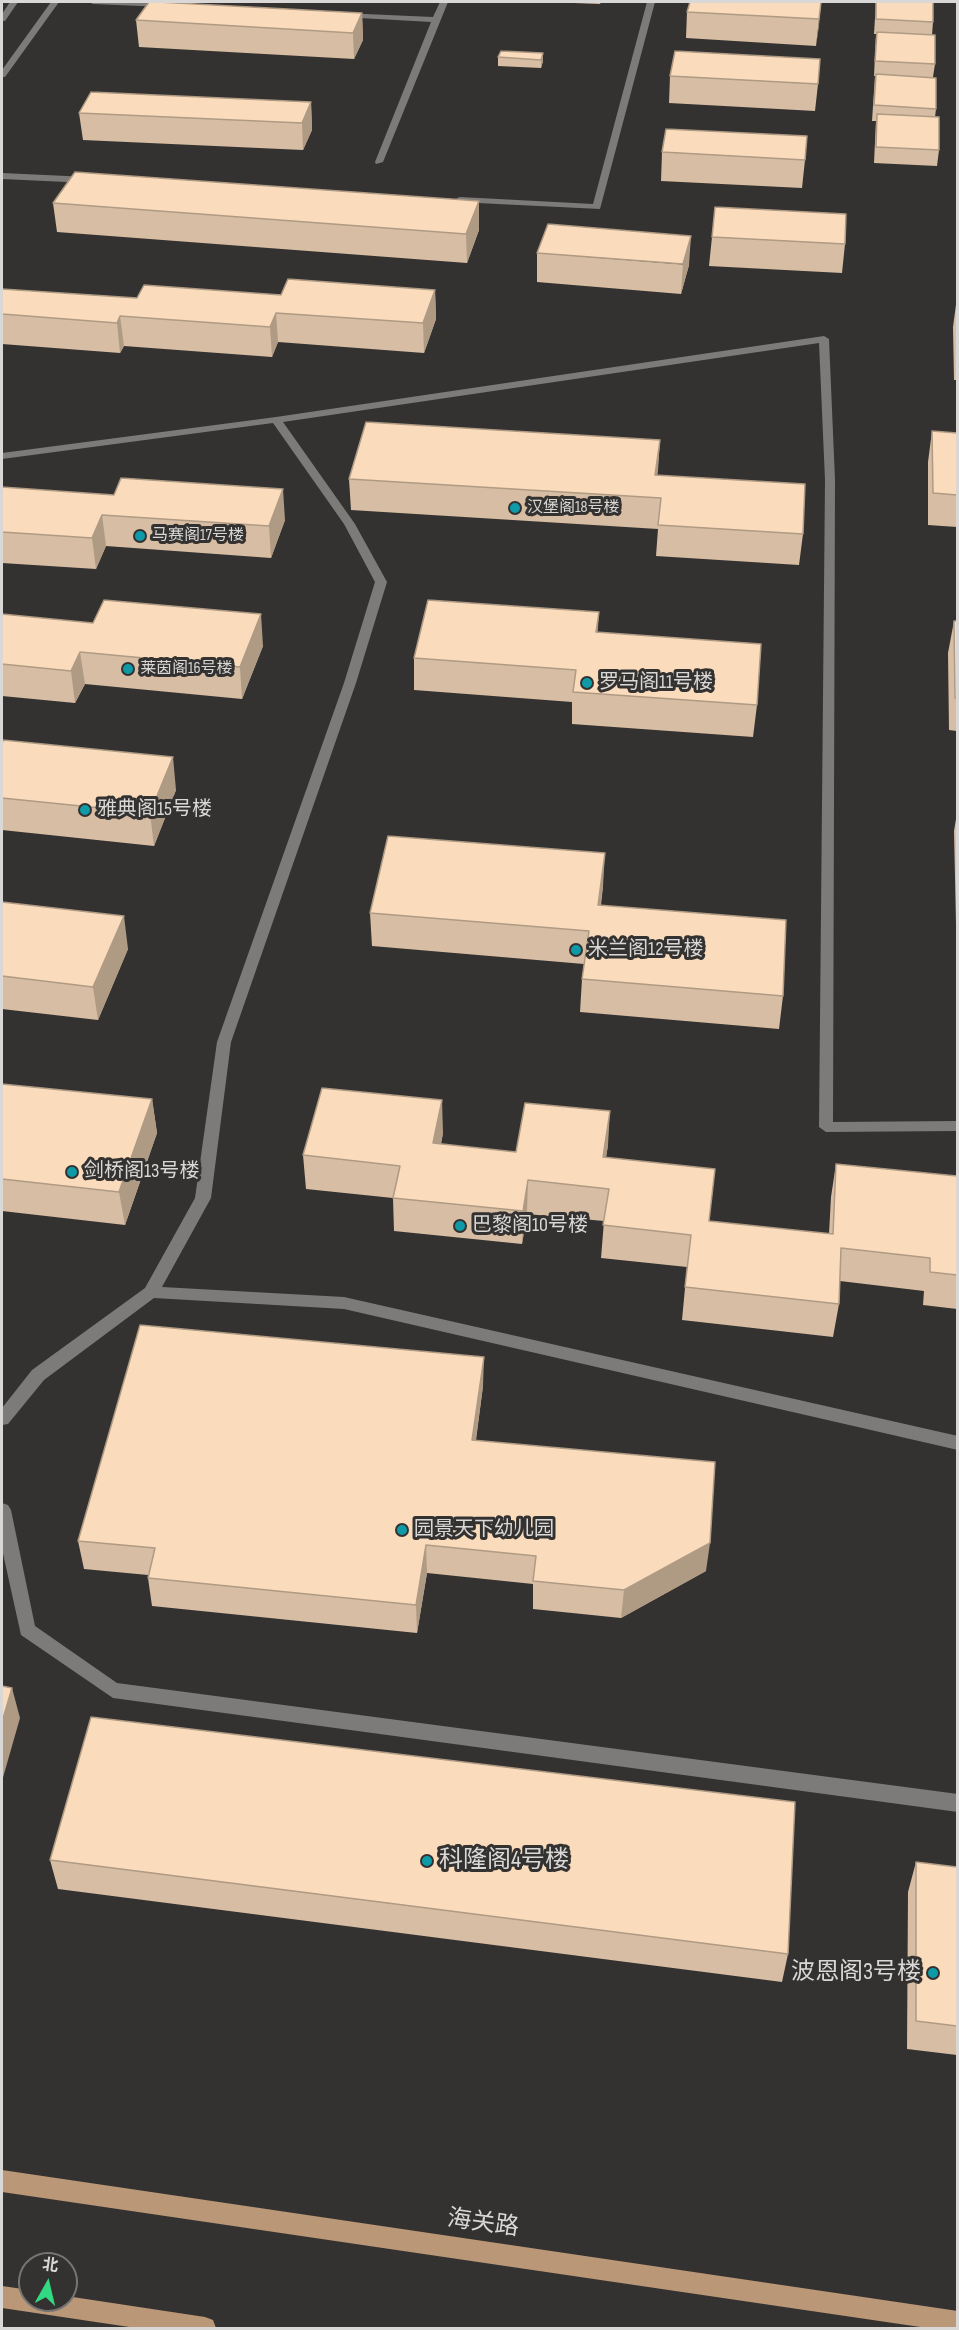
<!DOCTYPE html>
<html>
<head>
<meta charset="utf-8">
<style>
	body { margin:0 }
	#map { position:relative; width:959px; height:2330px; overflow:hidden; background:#343230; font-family:"Sofia Sans Condensed","Noto Sans SC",sans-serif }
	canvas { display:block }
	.frame { position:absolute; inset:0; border:3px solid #d9d8d7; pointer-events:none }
	.north { position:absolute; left:18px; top:2252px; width:60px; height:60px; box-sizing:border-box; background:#343230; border:2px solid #767473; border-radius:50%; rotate:8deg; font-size:16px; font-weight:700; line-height:24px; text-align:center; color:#d9d8d7 }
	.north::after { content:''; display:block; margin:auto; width:21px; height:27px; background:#32d882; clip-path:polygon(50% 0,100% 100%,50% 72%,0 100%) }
</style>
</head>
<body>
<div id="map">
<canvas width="959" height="2330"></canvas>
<div class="frame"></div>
<div class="north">北</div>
</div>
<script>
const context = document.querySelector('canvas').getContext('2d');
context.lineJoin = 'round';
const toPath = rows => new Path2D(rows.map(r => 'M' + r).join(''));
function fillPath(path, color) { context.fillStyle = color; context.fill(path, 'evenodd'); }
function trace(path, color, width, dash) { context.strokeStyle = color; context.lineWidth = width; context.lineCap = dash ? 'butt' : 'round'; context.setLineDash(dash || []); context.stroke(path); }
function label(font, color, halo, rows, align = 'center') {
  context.font = font + ' "Sofia Sans Condensed","Noto Sans SC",sans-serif'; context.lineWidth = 6; context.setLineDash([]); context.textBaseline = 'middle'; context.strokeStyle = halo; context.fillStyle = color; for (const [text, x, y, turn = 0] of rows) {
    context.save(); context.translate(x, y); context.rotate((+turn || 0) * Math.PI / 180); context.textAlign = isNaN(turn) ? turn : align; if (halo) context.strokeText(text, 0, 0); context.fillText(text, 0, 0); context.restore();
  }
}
const minor = toPath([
	[10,2,18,2,5,21,2,21,2,14,10,2],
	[51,2,59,2,5,77,2,77,2,70,51,2],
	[89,2,138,2,165,3,169,5,165,7,93,4,89,2],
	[440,2,448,2,383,162,376,164,375,162,431,22,342,17,338,15,342,13,433,17,440,2],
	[647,2,655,2,600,209,457,202,457,198,460,197,593,204,647,2],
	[2,173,88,177,92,180,88,183,2,179,2,173],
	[824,336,829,339,835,480,833,1122,958,1121,958,1131,826,1132,819,1127,825,480,819,343,283,422,355,524,387,582,356,683,231,1042,211,1198,162,1287,344,1297,958,1436,958,1450,344,1309,154,1298,44,1380,8,1424,2,1425,2,1408,32,1370,145,1288,195,1198,217,1042,344,683,375,582,344,524,273,423,2,459,2,453,276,417,824,336],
	[2,1503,8,1505,11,1510,35,1626,117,1683,958,1794,958,1812,113,1698,21,1635,2,1549,2,1503]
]);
const major = toPath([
	[2,2170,958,2311,958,2328,927,2328,2,2192,2,2170],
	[2,2286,30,2290,30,2300,66,2300,66,2296,205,2317,213,2320,216,2328,136,2328,2,2308,2,2286]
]);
const wall = toPath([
	[548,2,601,2,600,4],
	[821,2,816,46,686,38,687,12],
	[876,2,933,2,933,22,932,35,935,64,933,77,936,109,935,117,939,150,937,166,874,163,876,121,872,121,875,76,874,76,876,34,874,34],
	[362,13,363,40,354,59,139,47,136,20],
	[543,53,543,61,541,68,498,66,498,57],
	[670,76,818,84,815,111,669,103],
	[311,102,312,130,303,150,83,140,79,113],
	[662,152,805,160,802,188,661,181],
	[53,203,479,230,467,263,57,232],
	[712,237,845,244,842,273,709,266],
	[537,253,689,265,681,294,537,282],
	[2,289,137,298,435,290,436,319,424,353,278,342,272,357,124,346,120,353,2,344],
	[957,297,957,380,954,380,953,327],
	[932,431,957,433,957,527,928,525,928,462],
	[660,440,657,476,803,534,799,565,656,556,658,529,351,510,349,479],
	[2,487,285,520,271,558,106,546,96,569,2,563],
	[2,614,263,646,242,699,85,684,75,703,2,696],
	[954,621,957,621,957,731,949,730,948,653],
	[598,633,757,705,753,737,572,724,572,702,414,690,414,658],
	[2,744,176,790,154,846,2,830],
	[957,813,957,924,956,924,954,831],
	[603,886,601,905,783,996,779,1029,580,1012,582,979,584,964,372,946,370,913],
	[2,902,128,949,98,1020,2,1009],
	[2,1084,152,1099,157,1133,125,1225,2,1211],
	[443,1133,441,1144,516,1152,608,1145,606,1157,710,1221,829,1234,831,1197,836,1164,957,1176,957,1309,923,1305,924,1291,840,1281,839,1304,833,1337,682,1320,687,1267,601,1258,604,1221,527,1214,522,1244,394,1231,393,1198,306,1189,303,1155],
	[483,1386,476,1440,706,1571,621,1618,533,1609,533,1584,427,1573,417,1633,152,1606,148,1578,148,1575,84,1569,78,1541],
	[50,1860,788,1954,782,1982,58,1889],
	[916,1862,957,1867,957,2055,907,2049,908,1892]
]);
const shadedWall = toPath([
	[821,2,819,26,816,46,819,19],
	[362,13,363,40,354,59,353,33],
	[543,53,543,61,541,68,541,60],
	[311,102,312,130,303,150,302,123],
	[479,201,479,230,467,263,466,234],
	[691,236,689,265,681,294,683,264],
	[435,290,436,319,424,353,423,323],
	[276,313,278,342,272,357,270,327],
	[120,316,124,346,120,353,117,323],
	[660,440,658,471,654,497,655,475],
	[283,489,285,520,271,558,269,526],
	[102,515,106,546,96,569,92,538],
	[599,612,597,644,596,632],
	[261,614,263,646,242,699,240,667],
	[80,652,85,684,75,703,71,671],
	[173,757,176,790,154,846,150,813],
	[605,853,603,886,596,938,598,905],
	[124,916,128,949,98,1020,93,987],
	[152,1099,157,1133,125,1225,119,1192],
	[442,1100,443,1133,434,1176,433,1143],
	[610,1111,608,1145,601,1190,603,1157],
	[528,1180,527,1214,522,1244,523,1211],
	[484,1357,483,1386,472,1468,472,1440],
	[710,1543,706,1571,621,1618,624,1590],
	[426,1545,427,1573,417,1633,416,1605],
	[12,1688,20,1718,2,1781,2,1722]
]);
const building = toPath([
	[149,2,158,2,362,13,353,33,136,20,149,2],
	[690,2,821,2,819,19,687,12,690,2],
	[876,2,933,2,933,22,876,19,876,2],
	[877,32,935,35,935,64,875,61,877,32],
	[501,51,543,53,541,60,498,57,501,51],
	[675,51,820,59,818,84,670,76,675,51],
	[876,74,936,78,936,109,874,105,876,74],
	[91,92,311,102,302,123,79,113,91,92],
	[877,114,939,117,939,150,876,147,877,114],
	[666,129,807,136,805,160,662,152,666,129],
	[75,172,479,201,466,234,53,203,75,172],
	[715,207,846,214,845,244,712,237,715,207],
	[548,224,691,236,683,264,537,253,548,224],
	[288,279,435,290,423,323,276,313,270,327,120,316,117,323,2,314,2,289,137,298,144,285,281,295,288,279],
	[366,422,660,440,655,475,805,484,803,534,658,525,661,498,349,479,366,422],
	[932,431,957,433,957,495,933,493,932,431],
	[121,478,283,489,269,526,102,515,92,538,2,532,2,487,114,495,121,478],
	[104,600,261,614,240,667,80,652,71,671,2,664,2,614,93,623,104,600],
	[428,600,599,612,596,632,761,644,757,705,573,692,576,670,414,658,428,600],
	[954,621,957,621,957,698,955,698,954,621],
	[3,740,173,757,150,813,2,798,2,744,3,740],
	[388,836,605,853,598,905,786,920,783,996,582,979,589,931,370,913,388,836],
	[2,902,124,916,93,987,2,976,2,902],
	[2,1084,152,1099,119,1192,2,1179,2,1084],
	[322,1088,442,1100,433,1143,516,1152,525,1103,610,1111,603,1157,715,1169,709,1221,833,1234,836,1164,957,1176,957,1275,930,1272,930,1258,841,1248,839,1304,685,1287,691,1235,603,1225,609,1189,528,1180,523,1211,393,1198,400,1166,303,1155,322,1088],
	[140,1325,484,1357,472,1440,715,1462,710,1543,624,1590,533,1581,536,1556,426,1545,416,1605,148,1578,155,1548,78,1541,140,1325],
	[2,1686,12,1688,2,1722,2,1686],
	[91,1717,795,1802,788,1954,50,1860,91,1717],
	[916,1862,957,1867,957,2026,916,2021,916,1862]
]);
const markers = [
	[515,508,6,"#0f9aa8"],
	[140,536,6,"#0f9aa8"],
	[128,669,6,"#0f9aa8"],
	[587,683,6,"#0f9aa8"],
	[85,810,6,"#0f9aa8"],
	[576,950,6,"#0f9aa8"],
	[72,1172,6,"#0f9aa8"],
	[460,1226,6,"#0f9aa8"],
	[402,1530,6,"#0f9aa8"],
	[427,1861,6,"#0f9aa8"],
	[933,1973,6,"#0f9aa8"]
];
const farPoinames = [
	["汉堡阁18号楼",527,508],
	["马赛阁17号楼",152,536],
	["莱茵阁16号楼",140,669]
];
const poiNames = [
	["罗马阁11号楼",599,683],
	["雅典阁15号楼",97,810],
	["米兰阁12号楼",588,950],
	["剑桥阁13号楼",84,1172],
	["巴黎阁10号楼",472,1226],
	["园景天下幼儿园",414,1530]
];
const nearPoinames = [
	["科隆阁4号楼",439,1861],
	["波恩阁3号楼",921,1973,"right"]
];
const nearStreetnames = [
	["海关路",483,2224,8]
];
fillPath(minor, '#7d7b79');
fillPath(major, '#b99777');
fillPath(wall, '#d7bda3');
fillPath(shadedWall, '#af9a84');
fillPath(building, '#fadcbd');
trace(building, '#af9a84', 1.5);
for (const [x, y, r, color] of markers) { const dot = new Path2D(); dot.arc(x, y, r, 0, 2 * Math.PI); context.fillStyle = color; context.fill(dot); trace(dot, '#343230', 2); }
label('16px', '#d9d8d7', '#343230', farPoinames, 'left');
label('20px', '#d9d8d7', '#343230', poiNames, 'left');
label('24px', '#d9d8d7', '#343230', nearPoinames, 'left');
label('24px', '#d9d8d7', '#343230', nearStreetnames);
</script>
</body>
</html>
